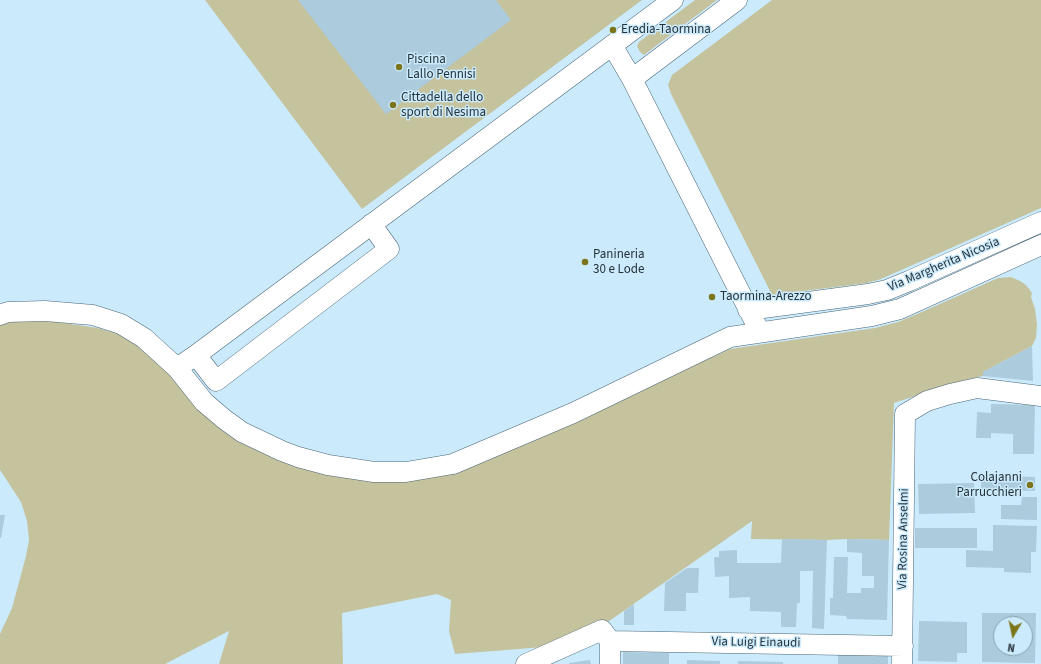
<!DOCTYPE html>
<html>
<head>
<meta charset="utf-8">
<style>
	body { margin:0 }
	#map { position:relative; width:1041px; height:664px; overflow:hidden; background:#cbebfd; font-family:"Source Sans 3",sans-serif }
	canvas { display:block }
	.north { position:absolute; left:993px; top:616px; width:40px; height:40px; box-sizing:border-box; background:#cbebfd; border:1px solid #89a1af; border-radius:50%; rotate:189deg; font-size:11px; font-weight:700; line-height:16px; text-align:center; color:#263239 }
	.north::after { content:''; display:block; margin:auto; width:14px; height:18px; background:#7c7519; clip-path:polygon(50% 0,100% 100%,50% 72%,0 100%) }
</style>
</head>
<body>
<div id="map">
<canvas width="1041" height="664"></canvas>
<div class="north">N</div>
</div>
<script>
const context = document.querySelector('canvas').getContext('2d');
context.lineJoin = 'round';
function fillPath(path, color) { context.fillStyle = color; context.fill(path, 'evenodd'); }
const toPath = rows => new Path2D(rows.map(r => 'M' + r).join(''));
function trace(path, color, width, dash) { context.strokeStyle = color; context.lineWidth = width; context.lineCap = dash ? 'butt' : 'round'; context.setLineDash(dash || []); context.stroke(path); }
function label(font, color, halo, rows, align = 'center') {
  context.font = font + ' "Source Sans 3",sans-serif'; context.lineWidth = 3; context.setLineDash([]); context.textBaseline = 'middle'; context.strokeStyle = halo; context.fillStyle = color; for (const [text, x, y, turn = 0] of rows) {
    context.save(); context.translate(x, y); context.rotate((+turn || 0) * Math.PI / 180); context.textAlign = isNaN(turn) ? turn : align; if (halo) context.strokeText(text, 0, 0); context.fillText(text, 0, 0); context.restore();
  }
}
const green = toPath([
	[205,0,642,0,362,209],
	[695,0,717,0,644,55,640,52,637,46,639,42],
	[772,0,1041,0,1041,208,881,279,867,283,772,295,671,94,668,85,672,75],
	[1011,277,1020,281,1026,285,1032,293,1031,297,1035,309,1037,325,1036,338,1032,346,983,372,983,376,961,381,894,403,889,540,847,539,827,540,751,539,752,521,605,624,544,647,455,654,449,631,451,600,437,594,342,613,343,664,219,664,229,631,165,664,0,664,0,634,12,608,26,556,29,540,27,521,21,502,0,470,0,324,8,320,44,320,98,328,118,334,138,345,294,465,471,466,730,349,875,328,898,322,915,315,998,278]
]);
const building = toPath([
	[298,0,496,0,511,20,386,114],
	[1032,346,1033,381,983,376,983,372],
	[991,404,1035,405,1034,454,1013,454,1013,434,991,433,991,438,976,438,977,412,991,413],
	[981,475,1035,477,1035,491,981,490],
	[974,483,975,513,919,514,918,484],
	[1022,497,1037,497,1037,520,1001,519,1001,505,1021,505],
	[0,515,5,515,1,538,0,538],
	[993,525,1037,526,1036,552,1031,552,1031,573,1004,572,1004,568,966,567,966,550,993,551],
	[915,528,977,528,977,548,915,548],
	[782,539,827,540,824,629,812,628,813,571,800,571,800,603,797,603,796,627,781,627,781,612,750,611,750,597,729,598,729,576,715,577,714,557,719,557,719,551,737,550,737,563,781,563],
	[847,539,889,540,887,620,847,619,846,616,830,615,830,598,833,598,834,557,848,557,847,593,861,593,861,588,874,588,874,576,862,576,862,553,847,552],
	[687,568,699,568,698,593,686,593,686,611,664,611,665,583],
	[634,604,634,625,624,625,624,611],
	[982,613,1036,613,1035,663,982,662],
	[1001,624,1025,624,1025,648,1001,648],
	[919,621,967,622,967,653,957,653,957,662,918,661],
	[623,652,669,653,669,664,623,664],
	[838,654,888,656,888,664,838,664],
	[590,660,591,664,569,664,569,663],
	[687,660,720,661,720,664,687,664],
	[738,661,783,662,783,664,738,664]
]);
const minor = toPath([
	[612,45,632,79,760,332],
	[632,79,737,0],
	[748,310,868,294,887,290,909,281,1041,222],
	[0,315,8,312,45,311,93,315,121,324,144,338,177,368,204,402,224,419,242,432,282,451,298,457,328,465,374,472,406,472,453,464,573,413,730,337,872,316,900,309,1041,245],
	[196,355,216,381,389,249,371,224],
	[177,368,196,355,673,0],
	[610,641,903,646],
	[526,664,602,630,610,641],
	[610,664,610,641],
	[902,664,905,414,927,401,950,394,977,388,1041,396]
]);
const markers = [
	[613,30,4,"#7c7519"],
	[399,67,4,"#7c7519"],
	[393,105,4,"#7c7519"],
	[585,262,4,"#7c7519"],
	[712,297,4,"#7c7519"],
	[1030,485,4,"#7c7519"]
];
const poiNames = [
	["Eredia-Taormina",621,30],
	["Piscina",407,60],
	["Lallo Pennisi",407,75],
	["Cittadella dello",401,98],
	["sport di Nesima",401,113],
	["Panineria",593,255],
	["30 e Lode",593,270],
	["Taormina-Arezzo",720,297],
	["Colajanni",1022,478,"right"],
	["Parrucchieri",1022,493,"right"]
];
const streetNames = [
	["Via Margherita Nicosia",944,265,-23],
	["Via Rosina Anselmi",904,539,-89],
	["Via Luigi Einaudi",756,643,1]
];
fillPath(green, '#c4c39e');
fillPath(building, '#accbdd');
trace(minor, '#496574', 21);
trace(minor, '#fff', 20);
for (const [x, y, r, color] of markers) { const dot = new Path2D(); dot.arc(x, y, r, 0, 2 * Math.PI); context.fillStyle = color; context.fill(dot); trace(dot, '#cbebfd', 1.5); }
label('13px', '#263239', '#cbebfd', poiNames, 'left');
label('13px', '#263239', '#cbebfd', streetNames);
</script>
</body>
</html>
